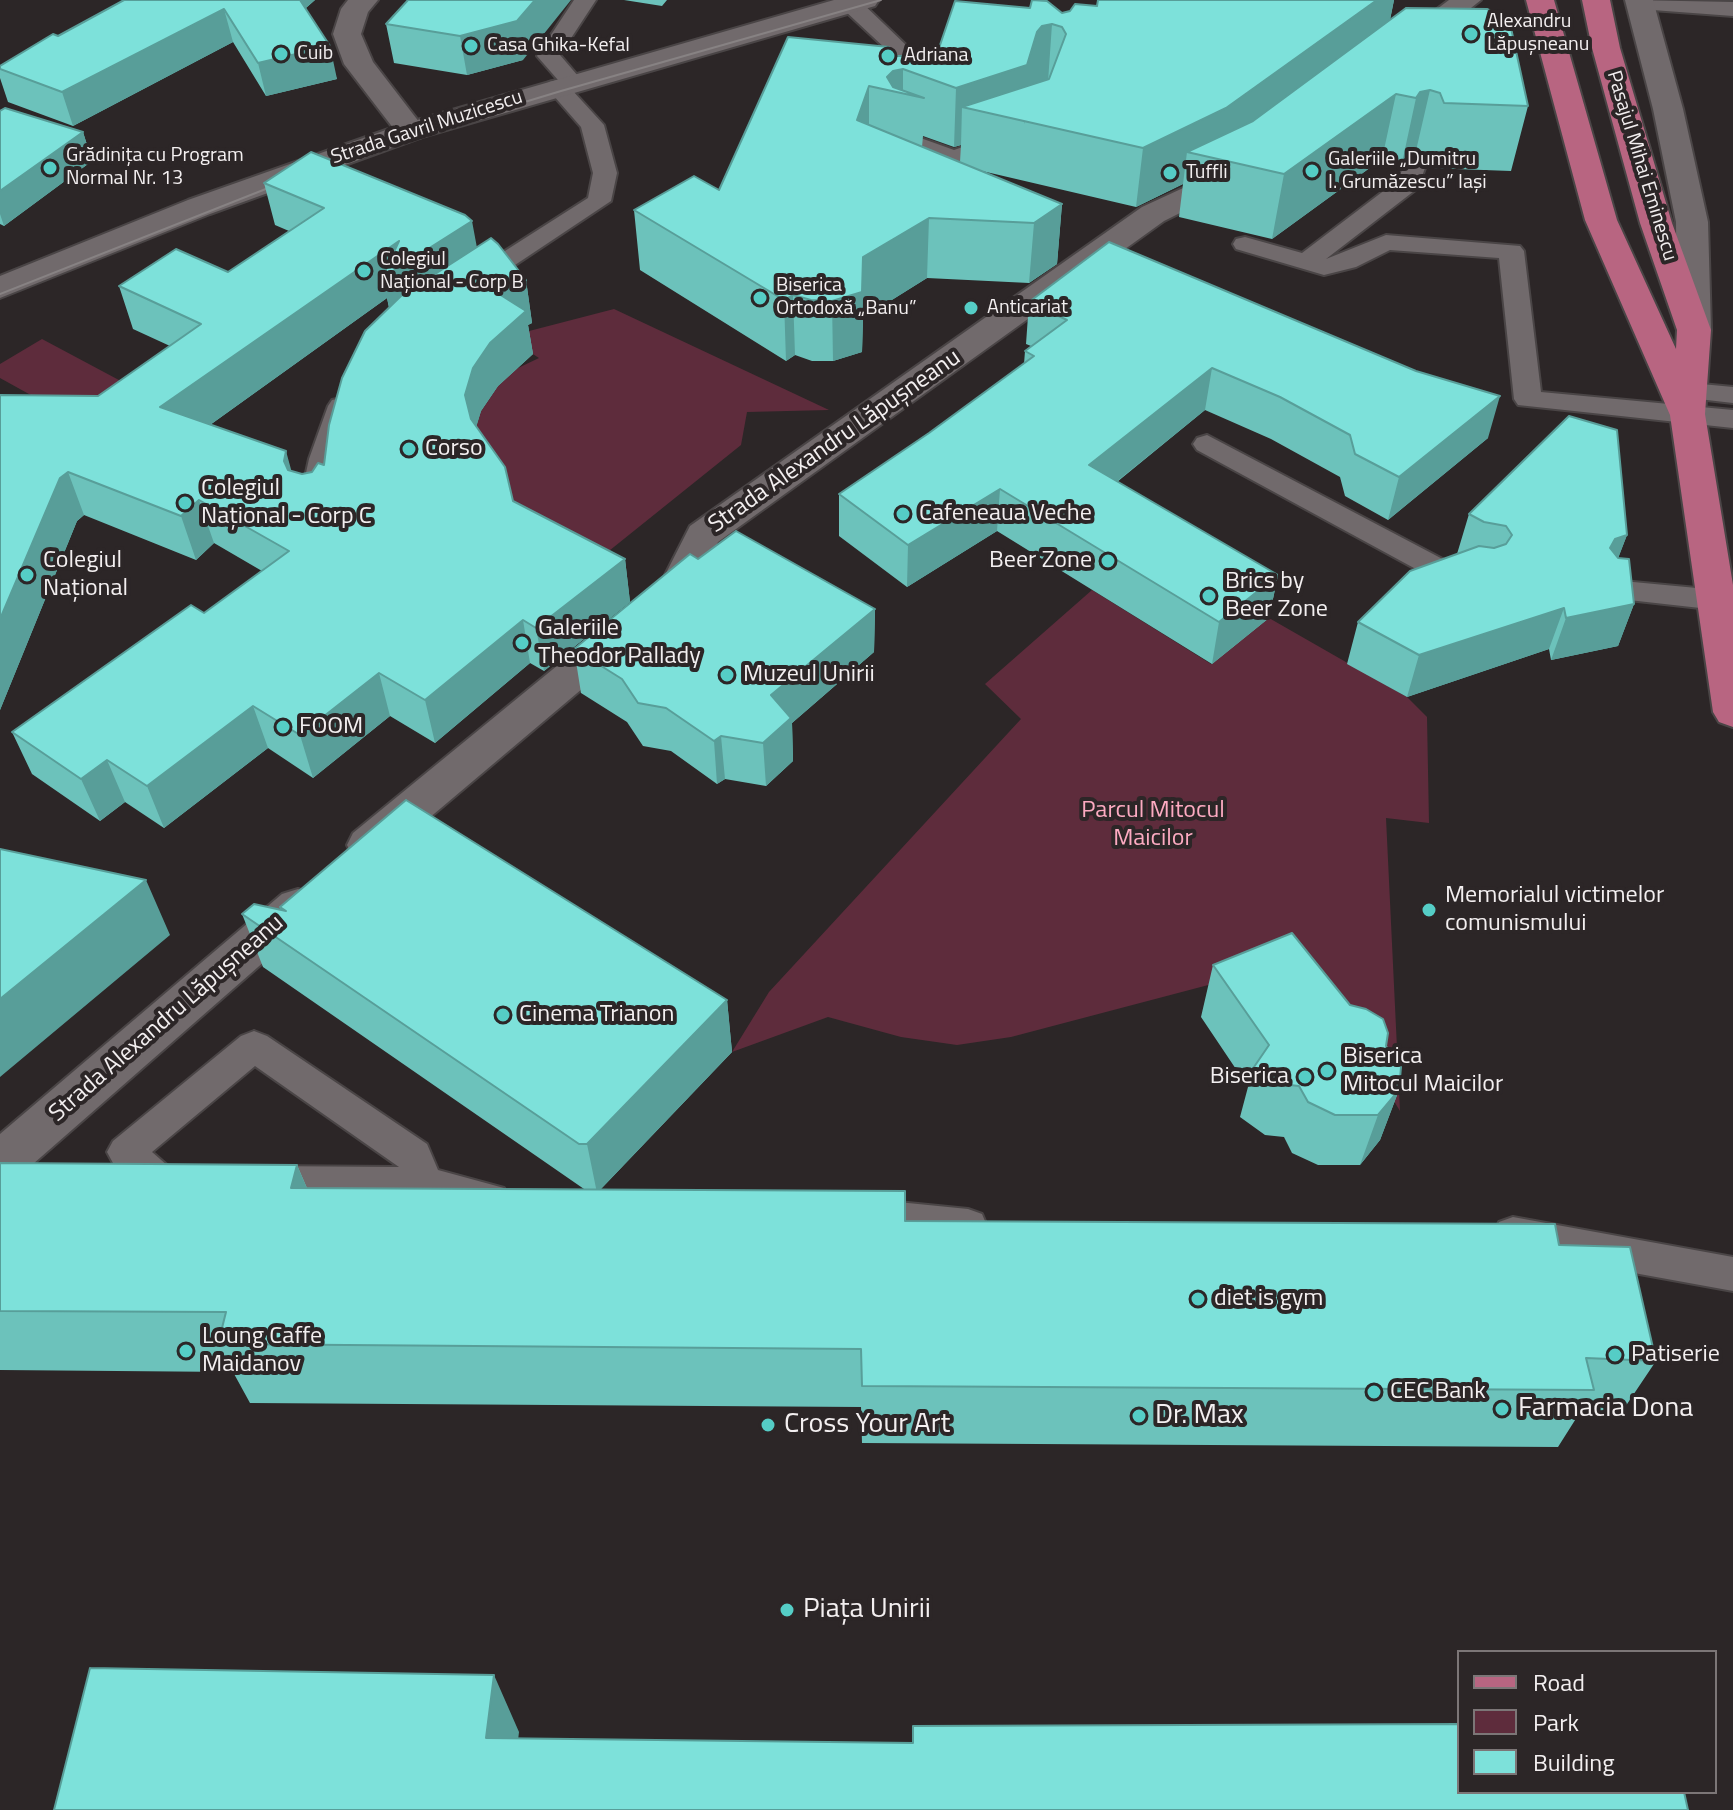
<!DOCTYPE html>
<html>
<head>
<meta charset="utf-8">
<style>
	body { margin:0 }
	#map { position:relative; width:1733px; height:1810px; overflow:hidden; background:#2c2627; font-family:"Titillium Web",sans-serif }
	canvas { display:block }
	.legend { position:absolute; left:1457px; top:1650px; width:260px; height:144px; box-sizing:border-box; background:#2c2627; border:2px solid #7c7677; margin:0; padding:10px 14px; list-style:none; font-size:24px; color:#f3eff0 }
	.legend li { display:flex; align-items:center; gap:16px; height:40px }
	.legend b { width:40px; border:2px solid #7c7677 }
</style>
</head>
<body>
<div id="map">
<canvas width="1733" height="1810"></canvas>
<ul class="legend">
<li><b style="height:10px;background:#b86581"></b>Road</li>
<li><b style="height:22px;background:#5e2c3c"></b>Park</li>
<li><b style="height:22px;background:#7de1da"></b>Building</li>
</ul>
</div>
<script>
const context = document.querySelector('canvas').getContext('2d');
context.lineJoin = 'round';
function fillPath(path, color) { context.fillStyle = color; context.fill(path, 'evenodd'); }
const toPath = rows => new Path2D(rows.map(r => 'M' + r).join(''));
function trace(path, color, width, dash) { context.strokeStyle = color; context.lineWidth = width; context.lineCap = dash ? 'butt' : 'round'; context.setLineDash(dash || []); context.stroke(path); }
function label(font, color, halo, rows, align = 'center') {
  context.font = font + ' "Titillium Web",sans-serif'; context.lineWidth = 8; context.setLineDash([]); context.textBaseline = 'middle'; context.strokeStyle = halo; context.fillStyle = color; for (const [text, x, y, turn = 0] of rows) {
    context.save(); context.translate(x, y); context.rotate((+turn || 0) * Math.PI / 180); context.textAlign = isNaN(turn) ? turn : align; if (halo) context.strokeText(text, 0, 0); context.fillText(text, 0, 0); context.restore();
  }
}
const green = toPath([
	[614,309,829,410,747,412,741,445,579,575,499,533,473,438,481,411,498,386,516,369,539,358,506,337],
	[42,339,147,395,94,430,0,378,0,364],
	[1092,590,1211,664,1269,618,1407,697,1427,717,1429,823,1386,818,1400,1111,1307,959,1011,1037,957,1045,901,1037,828,1017,732,1052,769,992,1021,719,985,684]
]);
const lane = toPath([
	[574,0,596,0,560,55,584,83,581,88,572,90,604,125,617,173,611,201,479,289,461,289,457,284,461,279,588,198,593,173,581,127,546,87,549,82,558,80,537,56,574,0],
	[843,0,859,0,908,47,915,80,914,102,911,107,895,107,892,102,893,80,886,49,843,9,840,4,843,0],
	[1630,0,1733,2,1733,16,1639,9,1631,8,1628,3,1630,0],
	[901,131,954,150,1004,133,1012,135,1016,140,1012,145,954,165,893,143,889,138,893,133,901,131],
	[1414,158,1422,160,1426,165,1418,188,1326,259,1386,235,1520,246,1524,251,1541,392,1733,410,1733,428,1518,405,1514,399,1499,258,1390,250,1356,267,1324,275,1236,249,1233,244,1236,239,1245,237,1302,253,1398,180,1406,160,1414,158],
	[1691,383,1733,387,1733,403,1681,397,1678,391,1681,385,1691,383],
	[342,398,352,400,356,406,337,459,327,505,323,512,313,514,303,512,299,505,309,459,328,406,332,400,342,398],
	[1207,435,1452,564,1482,569,1487,576,1482,583,1472,586,1436,580,1197,450,1193,444,1197,438,1207,435],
	[1612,580,1718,590,1729,593,1733,600,1729,607,1718,610,1602,597,1597,590,1602,583,1612,580],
	[254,1031,267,1036,427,1144,438,1170,504,1188,510,1200,504,1212,491,1217,423,1199,258,1198,245,1194,239,1182,245,1170,258,1166,399,1167,255,1066,152,1152,168,1166,190,1170,196,1182,190,1194,177,1198,160,1198,147,1194,113,1163,107,1152,113,1141,241,1036,254,1031],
	[858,1198,968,1209,982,1214,987,1226,982,1238,968,1243,858,1232,844,1227,839,1215,844,1203,858,1198],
	[1513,1217,1733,1257,1733,1291,1513,1251,1499,1246,1494,1234,1499,1222,1513,1217]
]);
const street = toPath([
	[348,0,378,0,368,12,361,34,373,62,426,131,422,137,411,140,400,137,344,64,333,34,341,9,348,0],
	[1449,0,1481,0,1417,51,1407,54,1397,51,1393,45,1397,39,1449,0],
	[1233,165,1244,167,1249,174,1244,181,1164,221,718,542,692,596,383,857,368,861,353,857,347,845,353,833,663,579,690,526,1142,207,1233,165],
	[298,889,314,894,320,906,314,918,17,1178,0,1184,0,1134,282,894,298,889]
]);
const secondary = toPath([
	[834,0,879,0,875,6,422,137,210,214,0,298,0,276,188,200,400,125,834,0],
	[1625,0,1653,0,1683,109,1708,222,1711,330,1706,337,1694,340,1682,337,1677,330,1676,222,1653,109,1625,0]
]);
const primary = toPath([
	[1526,0,1554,0,1617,220,1676,349,1677,330,1640,223,1592,48,1582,0,1610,0,1620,48,1672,223,1711,330,1705,414,1733,585,1733,727,1719,722,1713,712,1670,415,1585,220,1526,0]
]);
const tram = toPath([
	[316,170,416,135,561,91,881,0],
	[0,294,286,181]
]);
const wall = toPath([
	[124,0,315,0,306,8,337,79,266,96,233,42,73,126,8,102,0,78,0,66,58,36],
	[408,0,523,60,467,75,394,63,386,24],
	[624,0,667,0,662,6],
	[1098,0,1394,0,1390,20,1528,106,1511,171,1428,168,1424,158,1415,155,1405,157,1402,163,1382,159,1272,239,1179,217,1183,184,1136,207,982,171,1062,204,1057,264,1029,283,927,278,863,318,862,352,833,361,812,361,795,355,786,361,640,270,634,210,719,190,896,56,912,56,938,51,1062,13,1097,6],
	[923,136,954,147,961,145,960,162,922,147],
	[0,111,83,132,92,161,4,226,0,224],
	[264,183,477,247,526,280,532,323,528,325,533,354,498,386,481,411,476,427,513,501,625,559,630,602,544,671,530,663,435,743,390,716,313,778,268,748,164,828,125,802,100,821,32,774,12,732,204,613,262,571,214,543,196,560,84,515,77,521,0,710,0,395,98,396,170,346,133,329,119,286,228,272,289,231,275,225],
	[387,298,389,308,324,465,312,472,302,474,292,471,210,425],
	[1029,302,1488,438,1388,520,1345,496,1340,477,1271,439,1205,410,1117,482,1278,575,1269,618,1212,664,997,531,907,587,839,536,839,494,929,433,1024,364,1025,351,1031,346,1026,344],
	[1469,514,1627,535,1618,558,1634,604,1618,646,1551,660,1549,649,1407,697,1347,664,1358,622,1457,554],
	[698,559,875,609,874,652,792,723,793,761,766,786,725,779,717,784,671,751,643,746,627,722,581,693,574,649],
	[280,907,727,1000,732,1052,600,1190,905,1221,1559,1245,1656,1361,1617,1419,1577,1417,1558,1447,862,1443,861,1407,250,1403,233,1372,0,1370,0,1163,297,1165,307,1188,584,1189,263,967,242,914,281,910],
	[1213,965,1386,1046,1399,1090,1380,1140,1360,1165,1318,1165,1292,1153,1284,1137,1265,1135,1240,1117,1248,1087,1201,1017]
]);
const shadedWall = toPath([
	[293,0,315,0,296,16],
	[535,0,571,0,523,60,467,75,460,36],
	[1377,0,1394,0,1385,44,1227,161,1187,152,1183,184,1136,207,1143,148],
	[224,9,233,42,73,126,62,92],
	[1052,24,1048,82,1033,90,1024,124,1024,121,962,107,961,145,954,147,956,88,1037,32,1042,26],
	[330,46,337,79,266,96,258,63],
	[903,69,903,93,887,90,887,77,893,71],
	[869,86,869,145,857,120],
	[1430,90,1415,155,1405,157,1402,163,1416,98,1420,92],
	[1396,94,1382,159,1272,239,1284,174],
	[83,132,92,161,4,226,0,214,0,191],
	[1062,204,1057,264,1029,283,1034,223],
	[929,218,927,278,863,318,862,352,833,361,832,301,863,257],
	[472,221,480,264,392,320,387,298,175,450,160,407,399,241],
	[526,280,532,323,528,325,533,354,498,386,481,411,473,438,465,395,473,368,490,343,499,294],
	[793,295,795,355,786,361,784,300],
	[1212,368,1205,410,1084,508,1089,465],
	[1500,396,1488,438,1388,520,1399,477],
	[286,451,298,495,284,461],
	[68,472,84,515,77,521,0,710,0,619,60,478],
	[1000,489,997,531,907,587,908,545],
	[199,500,214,543,196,560,181,516],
	[1627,535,1611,577,1610,548,1615,539],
	[625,559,630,602,544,671,536,628],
	[1278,575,1269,618,1212,664,1219,622],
	[1634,604,1618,646,1551,660,1566,618],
	[1564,608,1549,649,1407,697,1419,655],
	[875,609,874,652,792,723,793,761,766,786,763,743,771,695],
	[523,620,530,663,435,743,425,700],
	[379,673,390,716,313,778,300,735],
	[253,706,268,748,164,828,147,786],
	[721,736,725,779,717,784,714,741],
	[107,760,125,802,100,821,81,779],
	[146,880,170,935,0,1077,0,999],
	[727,1000,732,1052,597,1193,587,1144],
	[1399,1090,1380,1140,1360,1165,1378,1115],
	[297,1165,324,1228,291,1188],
	[494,1675,519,1732,512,1792,486,1738]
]);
const building = toPath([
	[124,0,300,0,330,46,258,63,224,9,62,92,0,69,0,66,53,34,58,36,124,0],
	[408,0,535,0,517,21,460,36,386,24,408,0],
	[1032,0,1047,1,1062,13,1070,11,1075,4,1097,6,1098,0,1377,0,1226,108,1143,148,962,107,1049,79,1066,34,1062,27,1052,24,1042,26,1037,32,1027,65,956,88,903,69,893,71,887,77,893,87,924,98,869,86,857,120,1062,204,1034,223,929,218,863,257,862,292,832,301,811,300,793,295,784,300,634,210,694,176,719,190,788,37,889,47,896,56,912,56,919,50,938,51,955,1,1030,8,1032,0],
	[1406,8,1487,9,1504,17,1511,28,1528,106,1444,103,1440,93,1430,90,1420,92,1416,98,1396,94,1284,174,1187,152,1253,121,1406,8],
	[5,108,83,132,0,191,0,111,5,108],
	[311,152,465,215,472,221,382,278,399,241,160,407,286,451,284,461,288,470,302,474,312,472,318,463,324,465,329,425,342,378,365,331,401,296,491,238,498,244,526,280,499,294,526,311,490,343,473,368,465,395,471,419,505,467,513,501,625,559,536,628,523,620,425,700,379,673,300,735,253,706,147,786,107,760,81,779,12,732,191,605,204,613,289,551,199,500,181,516,68,472,60,478,0,619,0,395,98,396,201,324,119,286,176,249,228,272,324,208,264,183,311,152],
	[1109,242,1416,371,1500,396,1399,477,1355,454,1350,435,1280,397,1212,368,1089,465,1278,575,1219,622,1000,489,908,545,839,494,929,433,1034,356,1025,351,1067,320,1029,302,1109,242],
	[1569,416,1617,430,1627,535,1615,539,1610,548,1618,558,1629,559,1634,604,1566,618,1564,608,1419,655,1358,622,1410,571,1479,546,1494,548,1506,544,1512,535,1506,526,1484,522,1469,514,1569,416],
	[736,531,875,609,771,695,791,718,763,743,721,736,714,741,666,708,638,703,622,679,574,649,690,554,698,559,736,531],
	[406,800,727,1000,587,1144,579,1144,242,914,254,904,286,911,280,907,406,800],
	[0,849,146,880,0,999,0,849],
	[1292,933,1350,1005,1366,1009,1383,1019,1388,1033,1386,1046,1401,1067,1399,1090,1378,1115,1335,1115,1308,1102,1299,1086,1280,1084,1254,1067,1269,1045,1213,965,1292,933],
	[0,1163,297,1165,291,1188,905,1191,905,1221,1555,1224,1559,1245,1630,1247,1656,1361,1586,1358,1594,1390,862,1386,861,1349,218,1344,226,1312,0,1311,0,1163],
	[90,1668,494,1675,486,1738,913,1743,913,1726,1459,1724,1459,1792,1684,1792,1688,1810,54,1810,90,1668]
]);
const markers = [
	[1471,34,8,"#55cdc6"],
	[471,46,8,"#55cdc6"],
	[281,54,8,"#55cdc6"],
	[888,56,8,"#55cdc6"],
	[50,168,8,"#55cdc6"],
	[1312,171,8,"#55cdc6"],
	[1170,173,8,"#55cdc6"],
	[364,271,8,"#55cdc6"],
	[760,298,8,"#55cdc6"],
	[971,308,8,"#55cdc6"],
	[409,449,8,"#55cdc6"],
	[185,503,8,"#55cdc6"],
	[903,514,8,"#55cdc6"],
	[1108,561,8,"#55cdc6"],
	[27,575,8,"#55cdc6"],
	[1209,596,8,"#55cdc6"],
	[522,643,8,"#55cdc6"],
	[727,675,8,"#55cdc6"],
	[283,727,8,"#55cdc6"],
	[1429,910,8,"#55cdc6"],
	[503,1015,8,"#55cdc6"],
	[1327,1071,8,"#55cdc6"],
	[1305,1077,8,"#55cdc6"],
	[1198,1299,8,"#55cdc6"],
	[186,1351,8,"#55cdc6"],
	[1615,1355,8,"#55cdc6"],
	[1374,1392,8,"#55cdc6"],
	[1502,1409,8,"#55cdc6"],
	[1139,1416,8,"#55cdc6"],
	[768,1425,8,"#55cdc6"],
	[787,1610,8,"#55cdc6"]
];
const farPoinames = [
	["Alexandru",1487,22],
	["Lăpușneanu",1487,45],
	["Casa Ghika-Kefal",487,46],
	["Cuib",297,54],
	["Adriana",904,56],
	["Grădinița cu Program",66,156],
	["Normal Nr. 13",66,179],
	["Galeriile „Dumitru",1328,160],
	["I. Grumăzescu” Iași",1328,183],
	["Tuffli",1186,173],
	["Colegiul",380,260],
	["Național - Corp B",380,283],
	["Biserica",776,286],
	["Ortodoxă „Banu”",776,309],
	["Anticariat",987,308]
];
const farStreetnames = [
	["Strada Gavril Muzicescu",427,128,-18],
	["Pasajul Mihai Eminescu",1641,166,73]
];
const streetNames = [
	["Strada Alexandru Lăpușneanu",835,442,-35],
	["Strada Alexandru Lăpușneanu",167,1019,-41]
];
const poiNames = [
	["Corso",425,449],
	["Colegiul",201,489],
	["Național - Corp C",201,517],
	["Cafeneaua Veche",919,514],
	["Colegiul",43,561],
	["Național",43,589],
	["Beer Zone",1092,561,"right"],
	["Brics by",1225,582],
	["Beer Zone",1225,610],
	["Galeriile",538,629],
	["Theodor Pallady",538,657],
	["Muzeul Unirii",743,675],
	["FOOM",299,727],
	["Memorialul victimelor",1445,896],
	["comunismului",1445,924],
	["Cinema Trianon",519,1015],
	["Biserica",1343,1057],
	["Mitocul Maicilor",1343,1085],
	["Biserica",1289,1077,"right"],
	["diet is gym",1214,1299],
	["Loung Caffe",202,1337],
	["Maidanov",202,1365],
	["Patiserie",1631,1355],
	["CEC Bank",1390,1392]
];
const parkNames = [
	["Parcul Mitocul",1153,811],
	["Maicilor",1153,839]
];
const nearPoinames = [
	["Farmacia Dona",1518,1409],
	["Dr. Max",1155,1416],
	["Cross Your Art",784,1425],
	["Piața Unirii",803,1610]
];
fillPath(green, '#5e2c3c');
trace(lane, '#4a4546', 4);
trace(street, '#4a4546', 4);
trace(secondary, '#4a4546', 4);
trace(primary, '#4a4546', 4);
fillPath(lane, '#716a6c');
fillPath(street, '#716a6c');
fillPath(secondary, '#716a6c');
fillPath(primary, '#b86581');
trace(tram, '#878283', 2);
fillPath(wall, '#6cc2bb');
fillPath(shadedWall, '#589e99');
fillPath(building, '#7de1da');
trace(building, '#589e99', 2);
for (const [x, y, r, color] of markers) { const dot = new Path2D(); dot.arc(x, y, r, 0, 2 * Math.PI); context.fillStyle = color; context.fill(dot); trace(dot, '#2c2627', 3); }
label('20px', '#f3eff0', '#2c2627', farPoinames, 'left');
label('20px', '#f3eff0', '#2c2627', farStreetnames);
label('24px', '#f3eff0', '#2c2627', streetNames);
label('24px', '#f3eff0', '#2c2627', poiNames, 'left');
label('24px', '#fcaac1', '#2c2627', parkNames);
label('28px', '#f3eff0', '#2c2627', nearPoinames, 'left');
</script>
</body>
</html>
